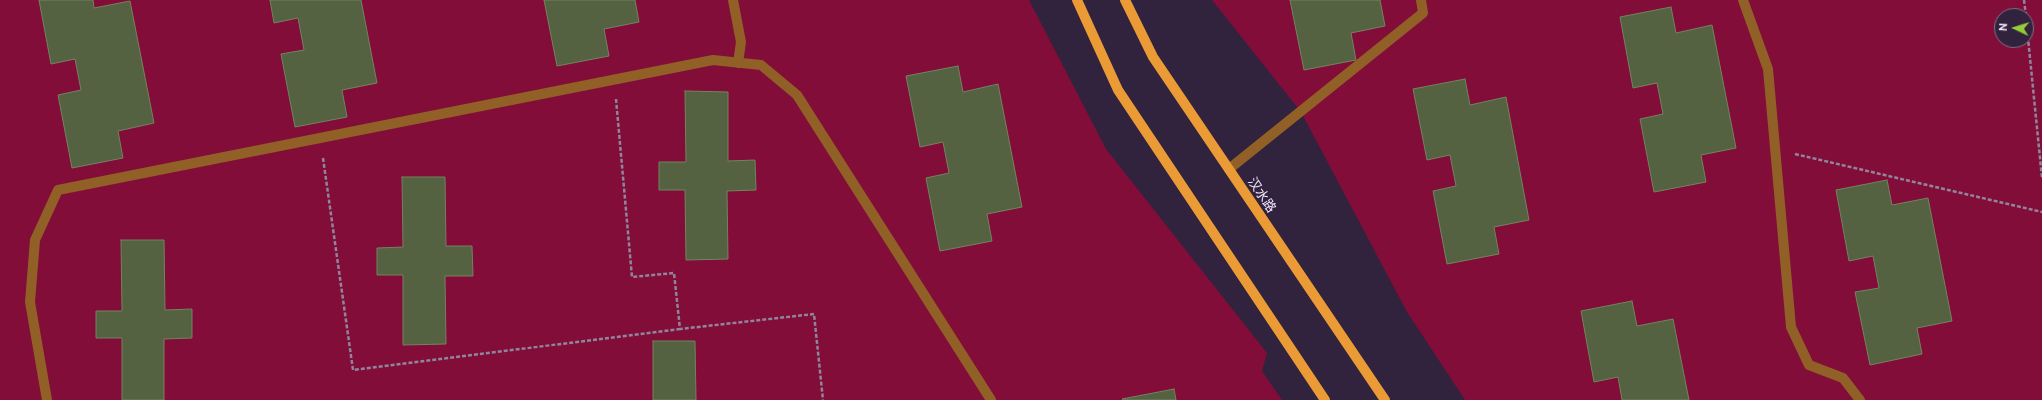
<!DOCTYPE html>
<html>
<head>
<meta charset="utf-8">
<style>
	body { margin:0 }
	#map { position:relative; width:2042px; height:400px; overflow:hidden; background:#31223e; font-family:Ubuntu,sans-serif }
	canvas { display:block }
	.north { position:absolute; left:1994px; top:8px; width:40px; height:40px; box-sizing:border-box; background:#31223e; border:1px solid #7f728a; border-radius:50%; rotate:274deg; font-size:11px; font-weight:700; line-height:16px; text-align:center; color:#f3eafd }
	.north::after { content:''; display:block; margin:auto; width:14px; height:18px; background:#96cc39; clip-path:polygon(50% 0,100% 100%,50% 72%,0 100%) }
</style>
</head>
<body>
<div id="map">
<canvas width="2042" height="400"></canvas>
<div class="north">N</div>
</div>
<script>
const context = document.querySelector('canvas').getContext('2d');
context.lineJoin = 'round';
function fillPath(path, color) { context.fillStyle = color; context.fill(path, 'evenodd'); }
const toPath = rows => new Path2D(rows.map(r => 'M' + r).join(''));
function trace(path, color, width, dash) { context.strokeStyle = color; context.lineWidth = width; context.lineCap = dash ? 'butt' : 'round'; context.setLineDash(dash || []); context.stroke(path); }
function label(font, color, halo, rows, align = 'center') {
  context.font = font + ' Ubuntu,"Noto Sans SC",sans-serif'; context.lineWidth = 3.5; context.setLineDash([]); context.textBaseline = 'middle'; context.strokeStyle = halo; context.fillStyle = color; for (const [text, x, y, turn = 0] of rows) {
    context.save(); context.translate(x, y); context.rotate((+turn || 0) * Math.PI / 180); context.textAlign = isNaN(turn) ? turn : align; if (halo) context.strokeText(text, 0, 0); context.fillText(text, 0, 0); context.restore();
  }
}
const green = toPath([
	[0,0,1029,0,1106,149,1267,353,1262,371,1282,400,0,400],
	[1212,0,2042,0,2042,400,1465,400,1407,312,1301,112],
	[2002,16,2026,16,2026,40,2002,40]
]);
const building = toPath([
	[39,0,93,0,94,8,130,1,154,123,118,131,123,158,72,168,58,95,81,90,75,59,51,64,39,0],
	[270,0,361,0,377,83,342,90,347,117,295,127,281,54,304,50,298,18,274,23,270,0],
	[544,0,635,0,639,22,604,29,609,56,557,66,544,0],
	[1290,0,1380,0,1385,26,1351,33,1356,60,1304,70,1290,0],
	[1671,7,1676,33,1712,25,1736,148,1701,155,1706,182,1654,192,1640,119,1663,114,1657,83,1633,88,1620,17,1671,7],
	[958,66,963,92,998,84,1022,207,987,214,992,241,940,251,926,178,949,173,943,142,920,147,906,76,958,66],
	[1465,79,1470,105,1506,97,1529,220,1494,227,1499,254,1447,264,1433,191,1456,186,1450,155,1427,160,1413,89,1465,79],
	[685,91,728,92,728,161,755,160,756,190,727,191,728,259,686,260,685,190,659,190,659,162,686,162,685,91],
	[402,177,445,177,446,246,472,246,473,276,445,276,446,344,403,345,403,275,377,275,377,248,403,247,402,177],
	[1887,180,1892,205,1928,198,1952,321,1917,328,1922,354,1870,365,1855,292,1879,288,1873,256,1849,261,1836,190,1887,180],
	[121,240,164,240,165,310,192,309,192,338,164,339,164,400,122,400,122,338,96,338,96,311,122,311,121,240],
	[1632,301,1637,326,1673,319,1689,400,1622,400,1618,377,1594,382,1581,311,1632,301],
	[653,341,695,341,696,400,653,400,653,341],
	[1174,389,1176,400,1123,400,1122,399,1174,389]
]);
const path = toPath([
	[2024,0,2026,16],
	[2026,18,2042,178],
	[616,99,632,277,674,273,680,329,814,314,823,400],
	[1795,154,2042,212],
	[323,158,353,370,680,329]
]);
const minor = toPath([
	[733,0,741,42,738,63],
	[1743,0,1768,69,1791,327,1809,365,1843,378,1860,400],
	[1229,169,1423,13,1421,0],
	[47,400,30,302,35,240,58,190,713,60,761,65,797,95,991,400]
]);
const major = toPath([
	[1077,0,1118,90,1325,400],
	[1125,0,1153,57,1385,400]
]);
const streetNames = [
	["汉水路",1262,195,56]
];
fillPath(green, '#820d38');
fillPath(building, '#546241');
trace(building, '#738361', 1);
trace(path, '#91859d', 2.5, [4, 2]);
trace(minor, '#916026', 10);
trace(major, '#eb9b35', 10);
label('13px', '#f3eafd', '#31223e', streetNames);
</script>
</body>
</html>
